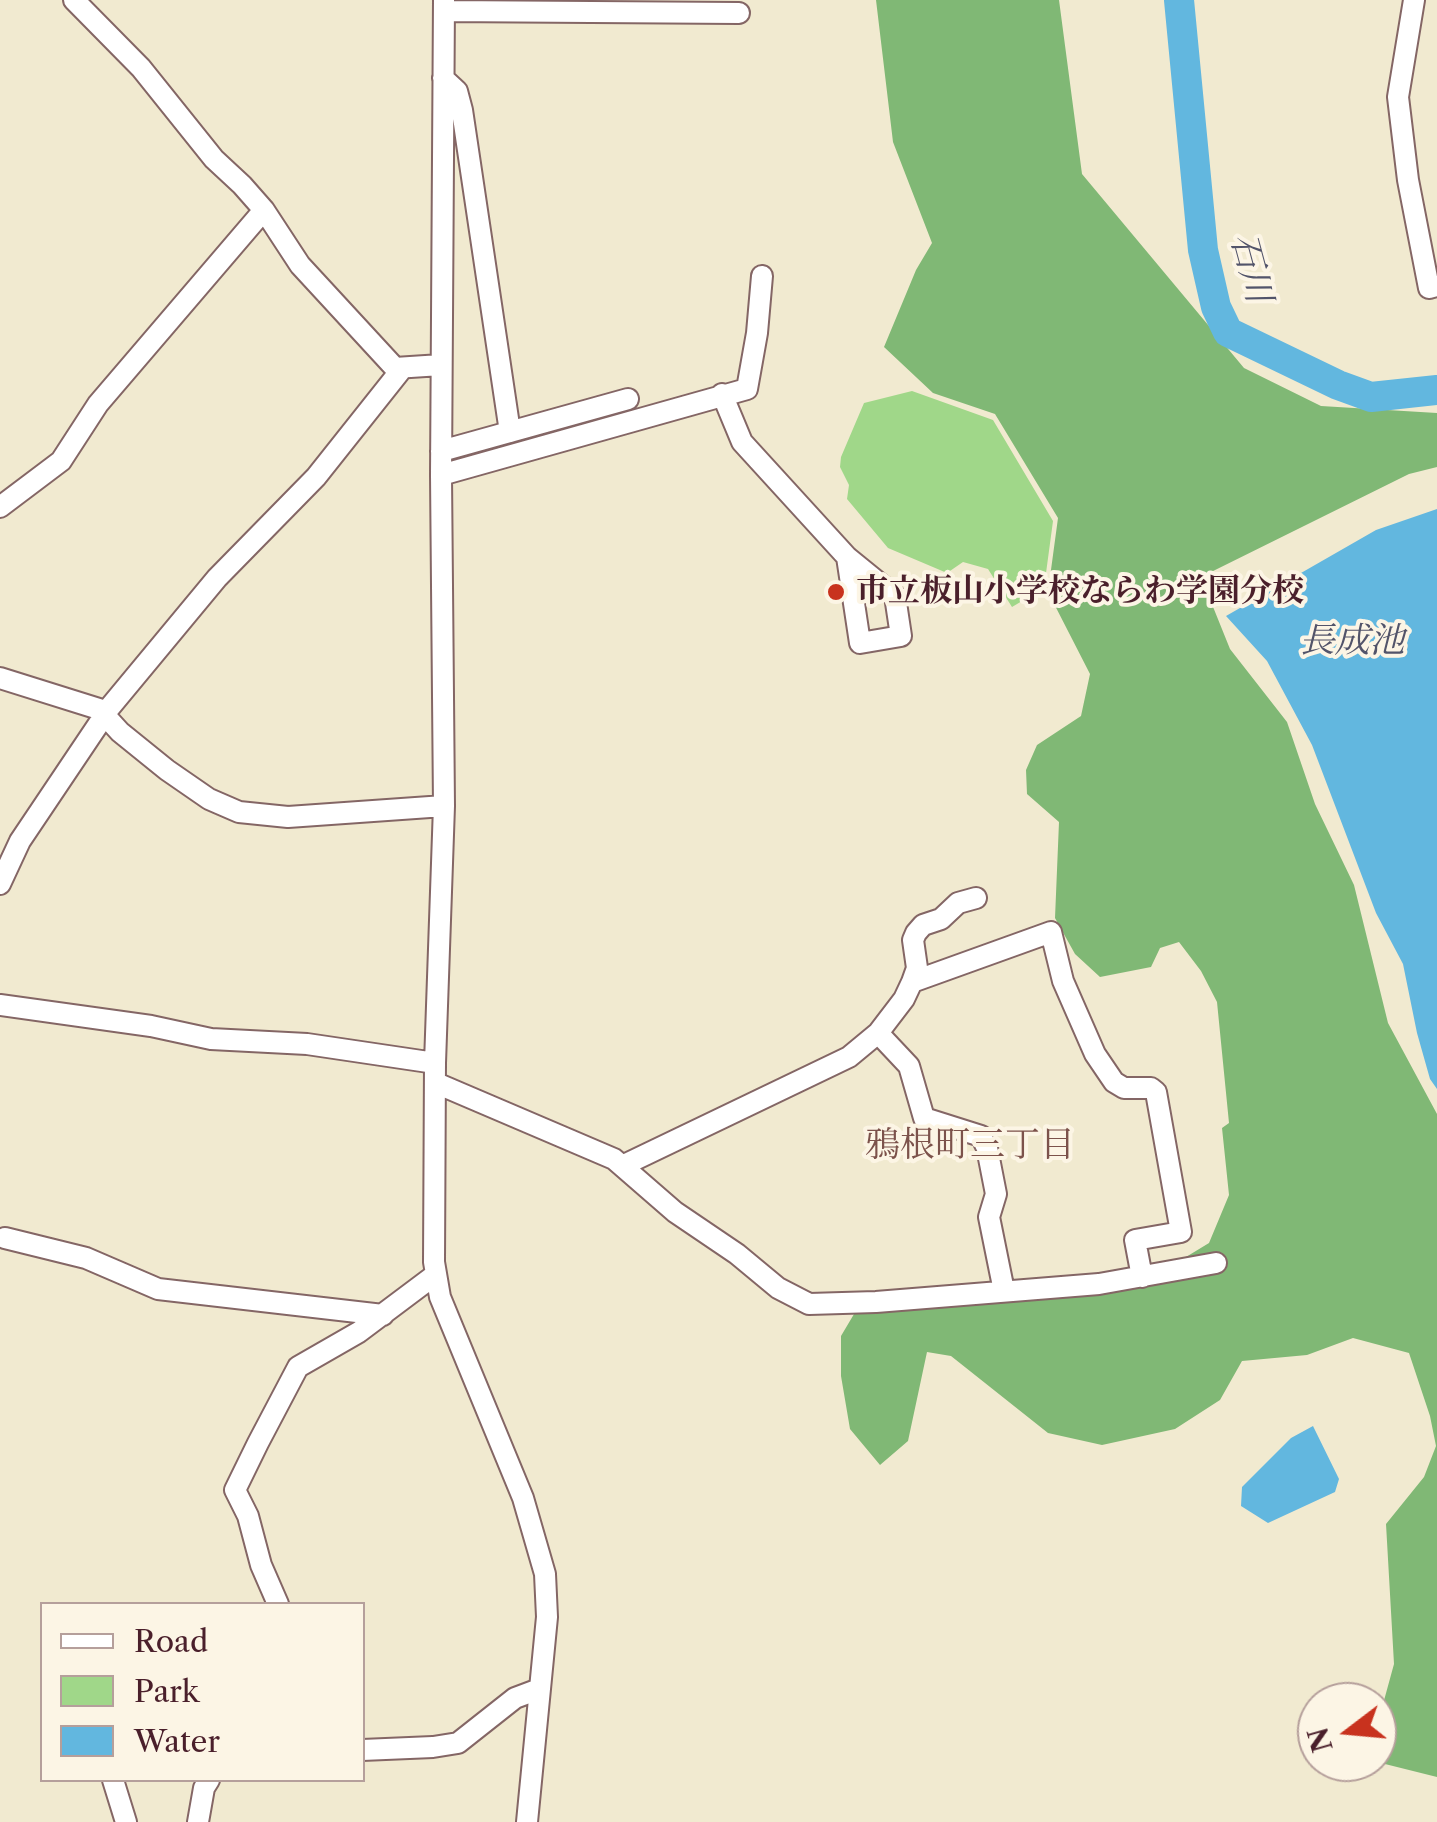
<!DOCTYPE html>
<html>
<head>
<meta charset="utf-8">
<style>
	body { margin:0 }
	#map { position:relative; width:1437px; height:1822px; overflow:hidden; background:#f1ead0; font-family:"Libre Caslon Text",serif }
	canvas { display:block }
	.legend { position:absolute; left:40px; top:1602px; width:325px; height:180px; box-sizing:border-box; background:#fcf5e5; border:2px solid #b59f9b; margin:0; padding:12px 18px; list-style:none; font-size:30px; color:#4a1f2b }
	.legend li { display:flex; align-items:center; gap:20px; height:50px }
	.legend b { width:50px; border:2px solid #b59f9b }
	.north { position:absolute; left:1297px; top:1682px; width:100px; height:100px; box-sizing:border-box; background:#fcf5e5; border:2px solid #b59f9b; border-radius:50%; rotate:254deg; font-size:28px; font-weight:700; line-height:40px; text-align:center; color:#4a1f2b }
	.north::after { content:''; display:block; margin:auto; width:35px; height:45px; background:#c8321e; clip-path:polygon(50% 0,100% 100%,50% 72%,0 100%) }
</style>
</head>
<body>
<div id="map">
<canvas width="1437" height="1822"></canvas>
<ul class="legend">
<li><b style="height:12px;background:#fff"></b>Road</li>
<li><b style="height:28px;background:#a0d789"></b>Park</li>
<li><b style="height:28px;background:#62b7df"></b>Water</li>
</ul>
<div class="north">N</div>
</div>
<script>
const context = document.querySelector('canvas').getContext('2d');
context.lineJoin = 'round';
function fillPath(path, color) { context.fillStyle = color; context.fill(path, 'evenodd'); }
const toPath = rows => new Path2D(rows.map(r => 'M' + r).join(''));
function trace(path, color, width, dash) { context.strokeStyle = color; context.lineWidth = width; context.lineCap = dash ? 'butt' : 'round'; context.setLineDash(dash || []); context.stroke(path); }
function label(font, color, halo, rows, align = 'center') {
  context.font = font + ' "Libre Caslon Text","Noto Serif JP",serif'; context.lineWidth = 8; context.setLineDash([]); context.textBaseline = 'middle'; context.strokeStyle = halo; context.fillStyle = color; for (const [text, x, y, turn = 0] of rows) {
    context.save(); context.translate(x, y); context.rotate((+turn || 0) * Math.PI / 180); context.textAlign = isNaN(turn) ? turn : align; if (halo) context.strokeText(text, 0, 0); context.fillText(text, 0, 0); context.restore();
  }
}
const green = toPath([
	[912,391,993,420,1053,521,1044,588,1012,607,988,569,963,562,947,573,888,548,847,499,849,485,840,467,841,457,864,403]
]);
const forest = toPath([
	[876,0,1059,0,1082,174,1244,368,1321,406,1437,413,1437,467,1409,474,1201,577,1230,649,1287,722,1315,804,1354,885,1388,1023,1437,1114,1437,1777,1377,1762,1377,1726,1394,1664,1386,1524,1424,1477,1436,1446,1430,1416,1409,1353,1353,1338,1307,1355,1242,1361,1220,1400,1175,1429,1102,1445,1048,1433,951,1356,927,1352,908,1441,880,1465,850,1429,841,1376,841,1336,857,1309,1135,1288,1209,1243,1229,1195,1222,1128,1229,1123,1217,1002,1201,971,1179,942,1160,948,1151,967,1100,977,1075,954,1055,918,1059,822,1027,794,1026,770,1037,745,1081,716,1090,674,1048,592,1058,518,995,414,933,393,884,347,916,270,932,243,893,142]
]);
const water = toPath([
	[1437,509,1437,1089,1430,1079,1417,1033,1403,964,1376,913,1312,745,1267,661,1226,616,1376,530],
	[1313,1426,1339,1479,1335,1492,1268,1523,1241,1506,1242,1487,1291,1438]
]);
const river = toPath([
	[1179,0,1203,250,1216,307,1228,332,1338,385,1371,397,1437,390]
]);
const minor = toPath([
	[74,0,141,68,214,159,242,185,264,210,300,265,395,368,441,365],
	[444,0,441,475,444,806,435,1063,434,1262,440,1297,523,1498,545,1574,547,1617,527,1822],
	[1414,0,1398,97,1408,180,1429,288,1437,286],
	[444,11,739,13],
	[443,78,457,91,462,110,510,432],
	[722,394,742,442,847,557,895,596,901,636,860,643,847,557],
	[441,451,628,399],
	[441,475,747,389,757,333,762,276],
	[0,507,61,461,98,404,264,210],
	[0,678,99,709,120,732,167,770,209,799,239,812,288,817,444,806],
	[0,884,20,841,110,707,217,578,316,477,401,370],
	[912,982,917,968,913,940,916,933,923,925,941,919,958,903,976,898],
	[0,1005,151,1026,211,1039,307,1044,435,1063],
	[878,1033,909,1066,924,1118,981,1136,987,1148,996,1194,989,1217,1004,1291],
	[436,1083,614,1159,675,1212,737,1254,778,1288,809,1304,876,1302,1099,1284,1216,1263],
	[624,1165,849,1057,878,1033,904,999,912,982,1051,932,1063,981,1095,1054,1114,1082,1124,1088,1151,1088,1156,1092,1181,1232,1135,1240,1142,1277],
	[5,1238,86,1258,158,1289,383,1315],
	[278,1604,261,1565,248,1516,235,1490,258,1443,298,1367,359,1332,435,1275],
	[362,1750,433,1747,458,1743,515,1698,539,1689],
	[113,1780,126,1822],
	[198,1822,204,1788,209,1780]
]);
const markers = [
	[836,592,10,"#c8321e"]
];
const poiNames = [
	["市立板山小学校ならわ学園分校",856,592]
];
const waterNames = [
	["石川",1250,268,75],
	["長成池",1352,642]
];
const neighbourhoodNames = [
	["鴉根町三丁目",970,1146]
];
fillPath(green, '#a0d789');
fillPath(forest, '#80b875');
fillPath(water, '#62b7df');
trace(river, '#62b7df', 30);
trace(minor, '#846665', 24);
trace(minor, '#fff', 20);
for (const [x, y, r, color] of markers) { const dot = new Path2D(); dot.arc(x, y, r, 0, 2 * Math.PI); context.fillStyle = color; context.fill(dot); trace(dot, '#fcf5e5', 4); }
label('bold 32px', '#4a1f2b', '#fcf5e5', poiNames, 'left');
label('italic 35px', '#52546a', '#fcf5e5', waterNames);
label('35px', '#7c524b', '#fcf5e5', neighbourhoodNames);
</script>
</body>
</html>
